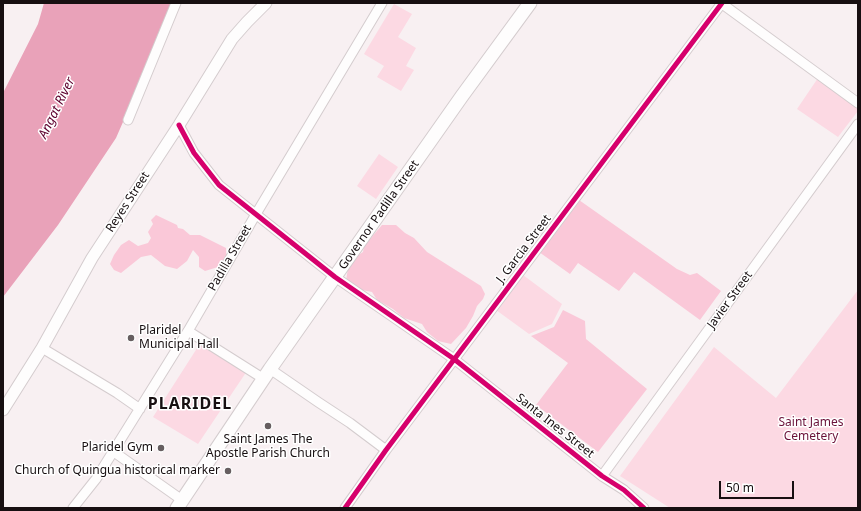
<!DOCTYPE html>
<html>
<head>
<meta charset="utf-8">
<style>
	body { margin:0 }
	#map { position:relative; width:861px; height:511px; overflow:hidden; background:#f8f0f2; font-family:"Noto Sans",sans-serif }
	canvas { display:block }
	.frame { position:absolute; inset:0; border:4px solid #170f11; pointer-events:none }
	.scale { position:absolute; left:719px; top:481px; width:75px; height:18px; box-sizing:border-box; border:2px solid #170f11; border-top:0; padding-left:5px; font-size:12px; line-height:14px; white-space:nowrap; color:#170f11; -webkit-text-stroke:3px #fff; paint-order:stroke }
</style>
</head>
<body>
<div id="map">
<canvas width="861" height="511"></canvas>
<div class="frame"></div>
<div class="scale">50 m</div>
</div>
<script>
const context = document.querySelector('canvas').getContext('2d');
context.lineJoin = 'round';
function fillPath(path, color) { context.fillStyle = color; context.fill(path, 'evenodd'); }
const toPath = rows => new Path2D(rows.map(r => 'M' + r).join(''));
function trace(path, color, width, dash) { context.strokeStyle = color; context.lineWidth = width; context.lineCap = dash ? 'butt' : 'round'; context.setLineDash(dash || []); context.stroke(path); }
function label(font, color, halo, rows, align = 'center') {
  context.font = font + ' "Noto Sans",sans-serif'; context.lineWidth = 3; context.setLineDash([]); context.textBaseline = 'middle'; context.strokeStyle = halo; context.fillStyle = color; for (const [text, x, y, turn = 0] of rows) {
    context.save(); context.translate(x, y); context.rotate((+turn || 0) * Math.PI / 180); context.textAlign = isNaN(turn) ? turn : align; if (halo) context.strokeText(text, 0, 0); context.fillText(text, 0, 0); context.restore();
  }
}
const green = toPath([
	[394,4,412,14,398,37,416,48,406,66,414,70,401,91,377,77,384,66,364,54],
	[818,78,857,107,858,111,838,137,797,109],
	[379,154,398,167,376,199,357,186],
	[523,275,562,304,552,324,529,334,496,310],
	[858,290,858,508,670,508,620,476,714,347,776,398],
	[201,342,247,371,198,444,153,417]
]);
const forest = toPath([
	[579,200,677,269,690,275,697,273,721,291,700,320,634,272,619,291,578,263,570,274,539,252],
	[156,215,177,225,178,228,183,229,190,235,200,235,226,248,226,256,218,267,205,271,199,267,199,257,193,250,187,261,177,269,165,266,151,255,141,257,121,273,114,270,110,264,114,255,121,245,129,240,138,246,148,243,151,238,148,232,153,224,151,220],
	[382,225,396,225,405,233,414,238,427,252,481,286,485,294,483,299,477,306,473,316,466,328,451,344,438,341,427,332,422,324,404,318,393,309,377,300,372,292,357,289,346,281,348,268,354,258,363,252,364,246],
	[563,310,585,321,586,339,647,389,598,452,536,405,568,363,531,336,554,327]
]);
const water = toPath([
	[44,3,172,3,140,83,116,138,58,225,3,297,3,93,38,24]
]);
const minor = toPath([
	[721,3,858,103],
	[128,120,176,3],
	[179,125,194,153,219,185,335,277,454,359,602,476,624,490,644,508],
	[188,331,264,379],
	[42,348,117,393,140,409],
	[270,369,318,402,350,423,386,450],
	[114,452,182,500],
	[602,476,858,124],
	[73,508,96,479,188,331,256,214,382,3],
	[345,508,386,450,722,3]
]);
const tertiary = toPath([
	[3,410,42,348,92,258,179,125,232,39,247,22,266,3]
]);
const secondary = toPath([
	[177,508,270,369,462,96,530,3]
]);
const cycleway = toPath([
	[179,125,194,153,219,185,335,277,454,359,602,476,624,490,644,508],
	[345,508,386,450,722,3]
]);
const markers = [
	[131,338,4,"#665e60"],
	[268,426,4,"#665e60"],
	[161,448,4,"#665e60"],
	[228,471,4,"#665e60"]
];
const streetNames = [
	["Reyes Street",128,202,-57],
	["Governor Padilla Street",379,215,-55],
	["J. Garcia Street",524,249,-53],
	["Padilla Street",230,258,-60],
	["Javier Street",730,300,-54],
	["Santa Ines Street",555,426,38]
];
const poiNames = [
	["Plaridel",139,331,"left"],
	["Municipal Hall",139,345,"left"],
	["Saint James The",268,440,"center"],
	["Apostle Parish Church",268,454,"center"],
	["Plaridel Gym",153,448],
	["Church of Quingua historical marker",220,471]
];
const parkNames = [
	["Saint James",811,423],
	["Cemetery",811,437]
];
const waterNames = [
	["Angat River",57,108,-64]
];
const districtNames = [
	["PLARIDEL",190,404]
];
fillPath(green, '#fcd9e3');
fillPath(forest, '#fac8d8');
fillPath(water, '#e9a2b9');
trace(minor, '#d4ccce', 11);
trace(tertiary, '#d4ccce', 13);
trace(secondary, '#d4ccce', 15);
trace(minor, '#fefdfd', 9);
trace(tertiary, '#fefdfd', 11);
trace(secondary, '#fefdfd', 13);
trace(cycleway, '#d6006c', 5);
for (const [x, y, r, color] of markers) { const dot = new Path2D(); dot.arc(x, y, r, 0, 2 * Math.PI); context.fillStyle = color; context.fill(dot); trace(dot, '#fff', 1.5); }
label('12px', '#170f11', '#fff', streetNames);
label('12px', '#170f11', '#fff', poiNames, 'right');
label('12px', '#6a1139', '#fff', parkNames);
label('italic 13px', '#5d002e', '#fff', waterNames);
context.letterSpacing = '1px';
label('bold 16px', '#170f11', '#fff', districtNames);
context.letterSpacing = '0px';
</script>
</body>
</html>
